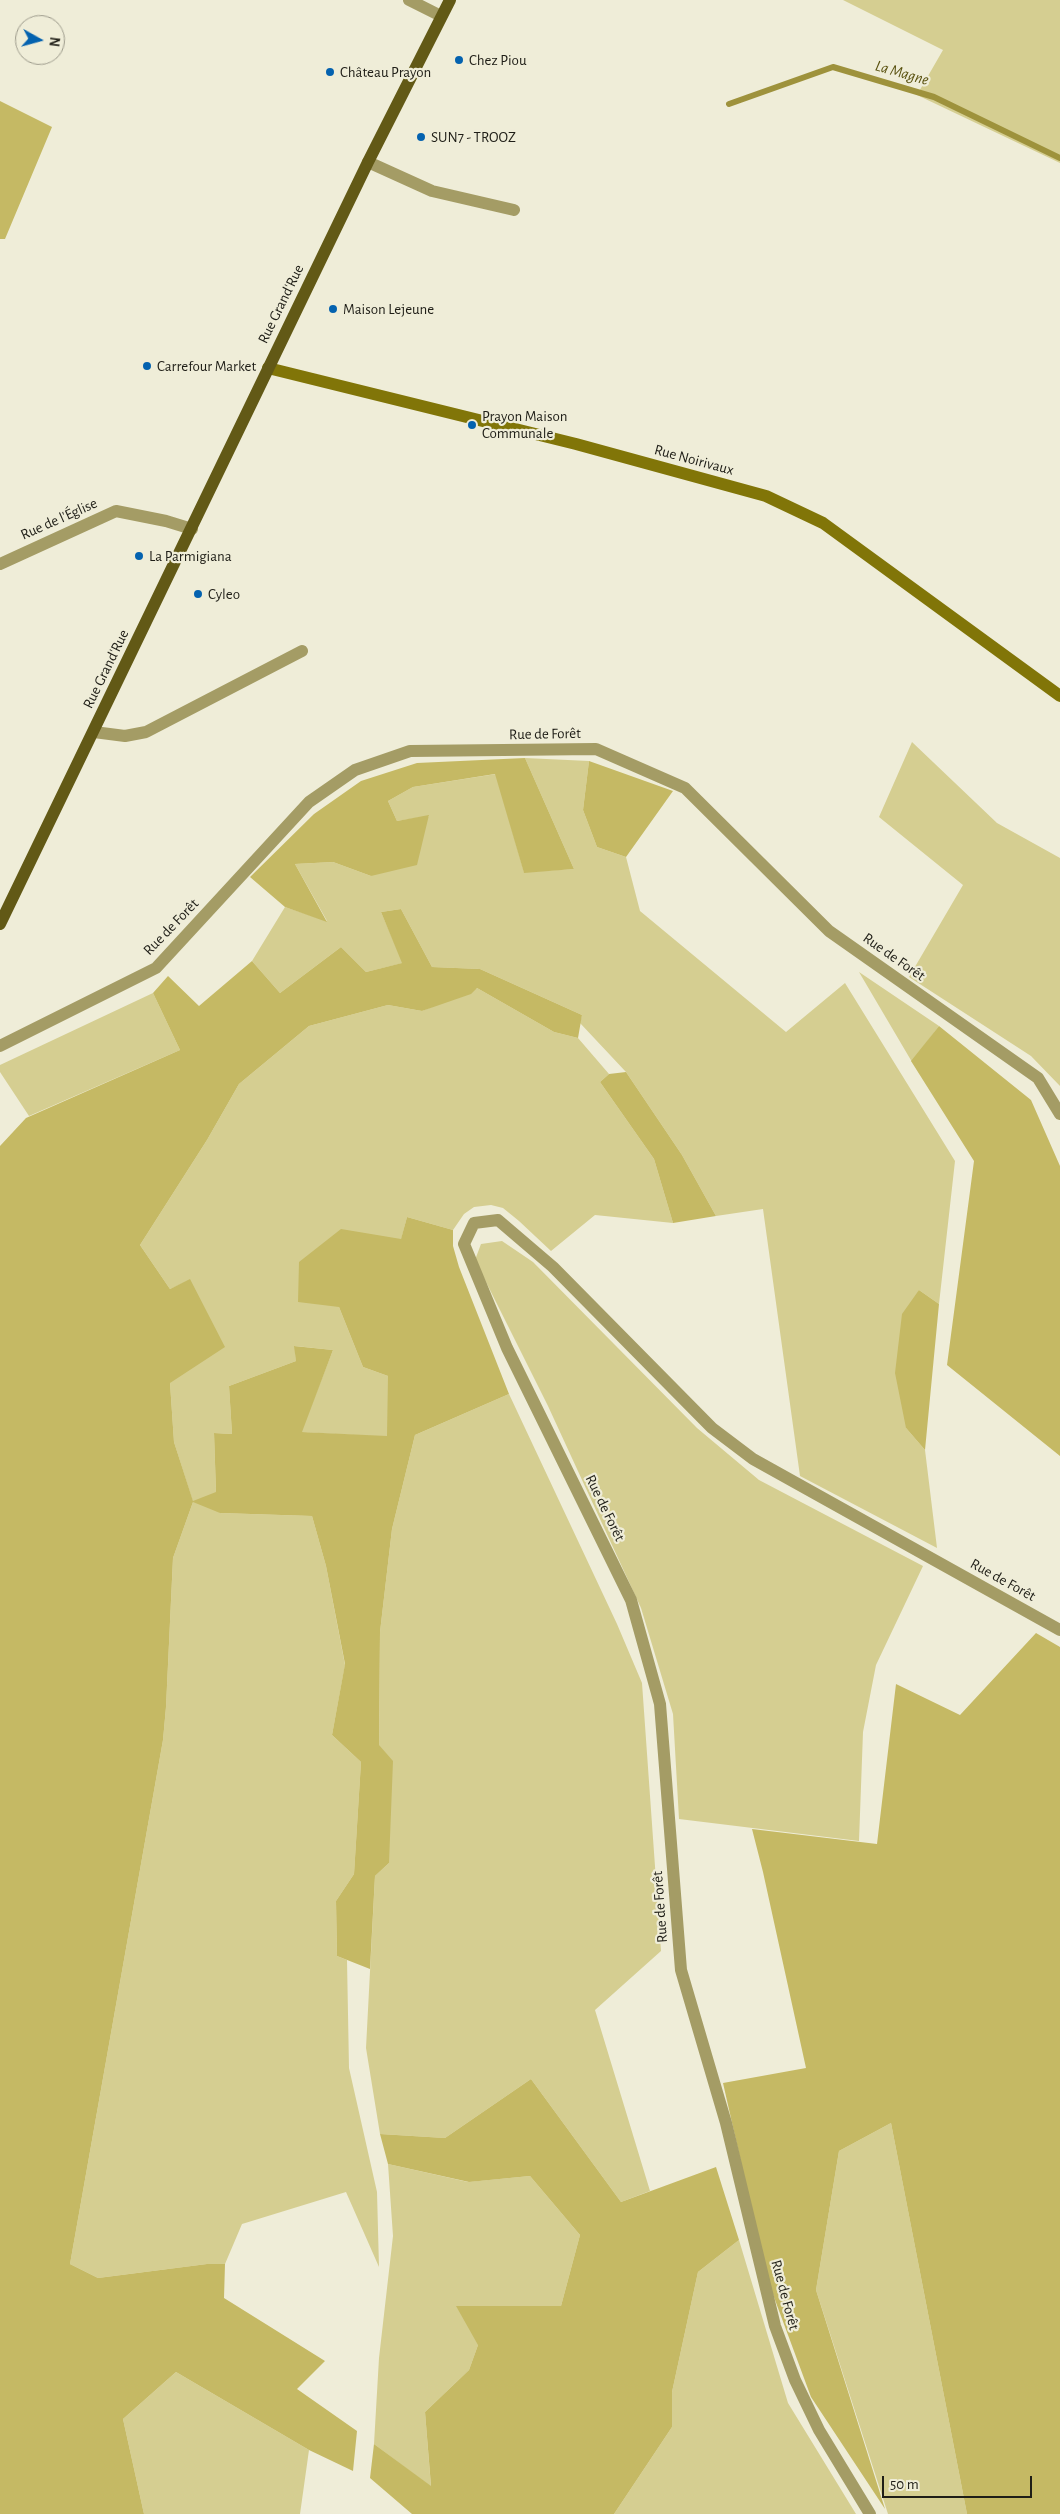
<!DOCTYPE html>
<html>
<head>
<meta charset="utf-8">
<style>
	body { margin:0 }
	#map { position:relative; width:1060px; height:2514px; overflow:hidden; background:#efedd8; font-family:"Alegreya Sans",sans-serif }
	canvas { display:block }
	.north { position:absolute; left:15px; top:15px; width:50px; height:50px; box-sizing:border-box; background:#efedd8; border:1px solid #9c9a8b; border-radius:50%; rotate:97deg; font-size:14px; font-weight:700; line-height:20px; text-align:center; color:#1f1e17 }
	.north::after { content:''; display:block; margin:auto; width:18px; height:22px; background:#0462af; clip-path:polygon(50% 0,100% 100%,50% 72%,0 100%) }
	.scale { position:absolute; left:882px; top:2476px; width:150px; height:22px; box-sizing:border-box; border:2px solid #1f1e17; border-top:0; padding-left:6px; font-size:15px; line-height:18px; white-space:nowrap; color:#1f1e17; -webkit-text-stroke:4px #efedd8; paint-order:stroke }
</style>
</head>
<body>
<div id="map">
<canvas width="1060" height="2514"></canvas>
<div class="north">N</div>
<div class="scale">50 m</div>
</div>
<script>
const context = document.querySelector('canvas').getContext('2d');
context.lineJoin = 'round';
function fillPath(path, color) { context.fillStyle = color; context.fill(path, 'evenodd'); }
const toPath = rows => new Path2D(rows.map(r => 'M' + r).join(''));
function trace(path, color, width, dash) { context.strokeStyle = color; context.lineWidth = width; context.lineCap = dash ? 'butt' : 'round'; context.setLineDash(dash || []); context.stroke(path); }
function label(font, color, halo, rows, align = 'center') {
  context.font = font + ' "Alegreya Sans",sans-serif'; context.lineWidth = 4.5; context.setLineDash([]); context.textBaseline = 'middle'; context.strokeStyle = halo; context.fillStyle = color; for (const [text, x, y, turn = 0] of rows) {
    context.save(); context.translate(x, y); context.rotate((+turn || 0) * Math.PI / 180); context.textAlign = isNaN(turn) ? turn : align; if (halo) context.strokeText(text, 0, 0); context.fillText(text, 0, 0); context.restore();
  }
}
const green = toPath([
	[843,0,1060,0,1060,163,917,95,943,50],
	[912,742,997,823,1060,858,1060,1086,1031,1056,909,977,963,885,879,817],
	[525,758,589,761,583,810,597,847,626,857,640,911,786,1032,845,983,955,1161,939,1304,919,1290,906,1428,925,1450,937,1548,800,1476,763,1209,716,1216,682,1155,626,1072,580,1023,582,1015,480,969,432,967,401,909,381,912,403,963,366,972,341,947,280,993,252,961,285,907,327,921,295,864,333,862,371,876,429,816,397,821,388,801,413,787,496,774,524,872,574,869],
	[859,972,939,1026,912,1062],
	[477,988,554,1032,578,1038,609,1074,600,1082,654,1159,673,1223,595,1215,551,1251,519,1221,503,1208,491,1205,474,1207,464,1214,453,1230,407,1217,401,1240,339,1307,363,1367,388,1376,388,1437,301,1432,333,1350,295,1346,296,1361,229,1386,232,1434,214,1433,216,1492,220,1513,312,1516,326,1566,345,1665,332,1735,361,1762,354,1874,336,1901,337,1956,347,1960,349,2068,377,2192,379,2267,346,2192,242,2224,225,2264,207,2264,98,2278,70,2264,163,1740,166,1707,173,1558,193,1502,174,1442,170,1383,190,1280,170,1289,140,1245,207,1140,239,1084,309,1026,388,1005,422,1011],
	[153,993,180,1050,29,1116,0,1072,0,1065],
	[502,1241,533,1262,697,1428,759,1480,923,1566,876,1665,863,1732,859,1841,679,1819,673,1714,641,1608,548,1406,475,1260,481,1244],
	[509,1394,617,1624,642,1683,661,1951,595,2010,650,2191,621,2202,531,2079,445,2138,380,2134,366,2048,375,1876,389,1863,379,1745,380,1632,392,1529,415,1435],
	[891,2123,967,2514,888,2514,816,2290,839,2151],
	[388,2164,468,2182,530,2176,580,2235,561,2306,478,2345,469,2370,425,2412,431,2487,374,2444,379,2358,393,2236],
	[739,2240,788,2403,856,2514,614,2514,672,2427,672,2392,698,2272],
	[176,2372,309,2450,300,2514,144,2514,123,2419]
]);
const forest = toPath([
	[0,101,52,127,5,239,0,239],
	[525,758,574,869,524,873,495,774,413,787,388,801,397,821,429,815,417,865,371,876,333,862,295,864,327,922,285,907,250,877,314,814,361,781,417,763],
	[589,761,673,791,626,857,597,847,583,810],
	[401,909,432,967,480,969,582,1015,578,1038,554,1032,477,988,471,994,422,1011,388,1005,309,1026,239,1084,207,1140,140,1245,170,1289,190,1279,225,1347,170,1383,174,1442,193,1501,216,1492,214,1433,232,1434,229,1386,296,1361,294,1346,333,1350,302,1432,387,1436,388,1376,363,1367,339,1307,298,1302,299,1262,341,1229,401,1239,407,1217,453,1230,453,1246,459,1267,509,1394,415,1435,392,1529,380,1632,379,1745,393,1761,389,1863,375,1876,370,1969,337,1956,336,1901,354,1874,361,1762,332,1735,345,1664,326,1566,312,1516,220,1513,193,1502,173,1558,166,1707,163,1740,70,2264,98,2278,207,2264,225,2264,224,2298,325,2361,297,2389,357,2431,353,2471,309,2450,176,2372,123,2419,144,2514,0,2514,0,1146,26,1118,180,1050,153,993,168,976,199,1006,252,961,280,993,341,947,366,972,402,963,381,912],
	[939,1026,1031,1100,1060,1166,1060,1456,947,1365,974,1161,911,1061],
	[626,1072,682,1155,716,1216,673,1223,654,1159,600,1082,609,1074],
	[919,1290,939,1304,925,1450,906,1428,895,1373,902,1314],
	[1036,1633,1060,1647,1060,2514,967,2514,891,2123,839,2151,816,2290,885,2509,811,2397,768,2281,723,2083,806,2068,763,1872,752,1829,877,1844,896,1684,960,1715],
	[531,2079,621,2202,716,2167,739,2240,698,2272,672,2392,672,2427,614,2514,412,2514,370,2478,374,2444,431,2486,425,2412,469,2370,478,2345,456,2306,561,2306,580,2235,530,2176,469,2182,388,2164,380,2134,445,2138]
]);
const stream = toPath([
	[729,104,833,67,934,97,1060,158]
]);
const minor = toPath([
	[409,0,441,16],
	[368,162,432,191,514,210],
	[0,564,116,511,166,521,192,529],
	[94,732,125,736,146,732,302,651]
]);
const tertiary = toPath([
	[0,1046,156,968,309,802,355,770,410,751,596,749,685,788,829,931,1038,1078,1060,1114],
	[870,2514,819,2430,795,2380,775,2326,726,2123,681,1970,660,1704,631,1600,507,1348,464,1244,474,1223,498,1220,553,1267,712,1428,753,1459,1060,1630]
]);
const secondary = toPath([
	[268,368,576,444,766,496,823,523,1060,696]
]);
const primary = toPath([
	[0,924,368,162,450,0]
]);
const markers = [
	[459,60,5,"#0462af"],
	[330,72,5,"#0462af"],
	[421,137,5,"#0462af"],
	[333,309,5,"#0462af"],
	[147,366,5,"#0462af"],
	[472,425,5,"#0462af"],
	[139,556,5,"#0462af"],
	[198,594,5,"#0462af"]
];
const poiNames = [
	["Chez Piou",469,60],
	["Château Prayon",340,72],
	["SUN7 - TROOZ",431,137],
	["Maison Lejeune",343,309],
	["Carrefour Market",157,366],
	["Prayon Maison",482,416],
	["Communale",482,433],
	["La Parmigiana",149,556],
	["Cyleo",208,594]
];
const streetNames = [
	["Rue Grand'Rue",281,304,-64],
	["Rue Noirivaux",694,460,15],
	["Rue de l'Église",59,519,-24],
	["Rue Grand'Rue",106,669,-64],
	["Rue de Forêt",545,734,-1],
	["Rue de Forêt",171,927,-46],
	["Rue de Forêt",894,957,35],
	["Rue de Forêt",605,1508,64],
	["Rue de Forêt",1003,1580,29],
	["Rue de Forêt",660,1907,-94],
	["Rue de Forêt",785,2295,75]
];
const waterNames = [
	["La Magne",902,73,16]
];
fillPath(green, '#d5ce91');
fillPath(forest, '#c5b964');
trace(stream, '#9e923c', 6);
trace(minor, '#a49c65', 12);
trace(tertiary, '#a49c65', 12);
trace(secondary, '#817508', 12);
trace(primary, '#625916', 12);
for (const [x, y, r, color] of markers) { const dot = new Path2D(); dot.arc(x, y, r, 0, 2 * Math.PI); context.fillStyle = color; context.fill(dot); trace(dot, '#efedd8', 2); }
label('15px', '#1f1e17', '#efedd8', poiNames, 'left');
label('15px', '#1f1e17', '#efedd8', streetNames);
label('italic 16px', '#5a5210', '#efedd8', waterNames);
</script>
</body>
</html>
